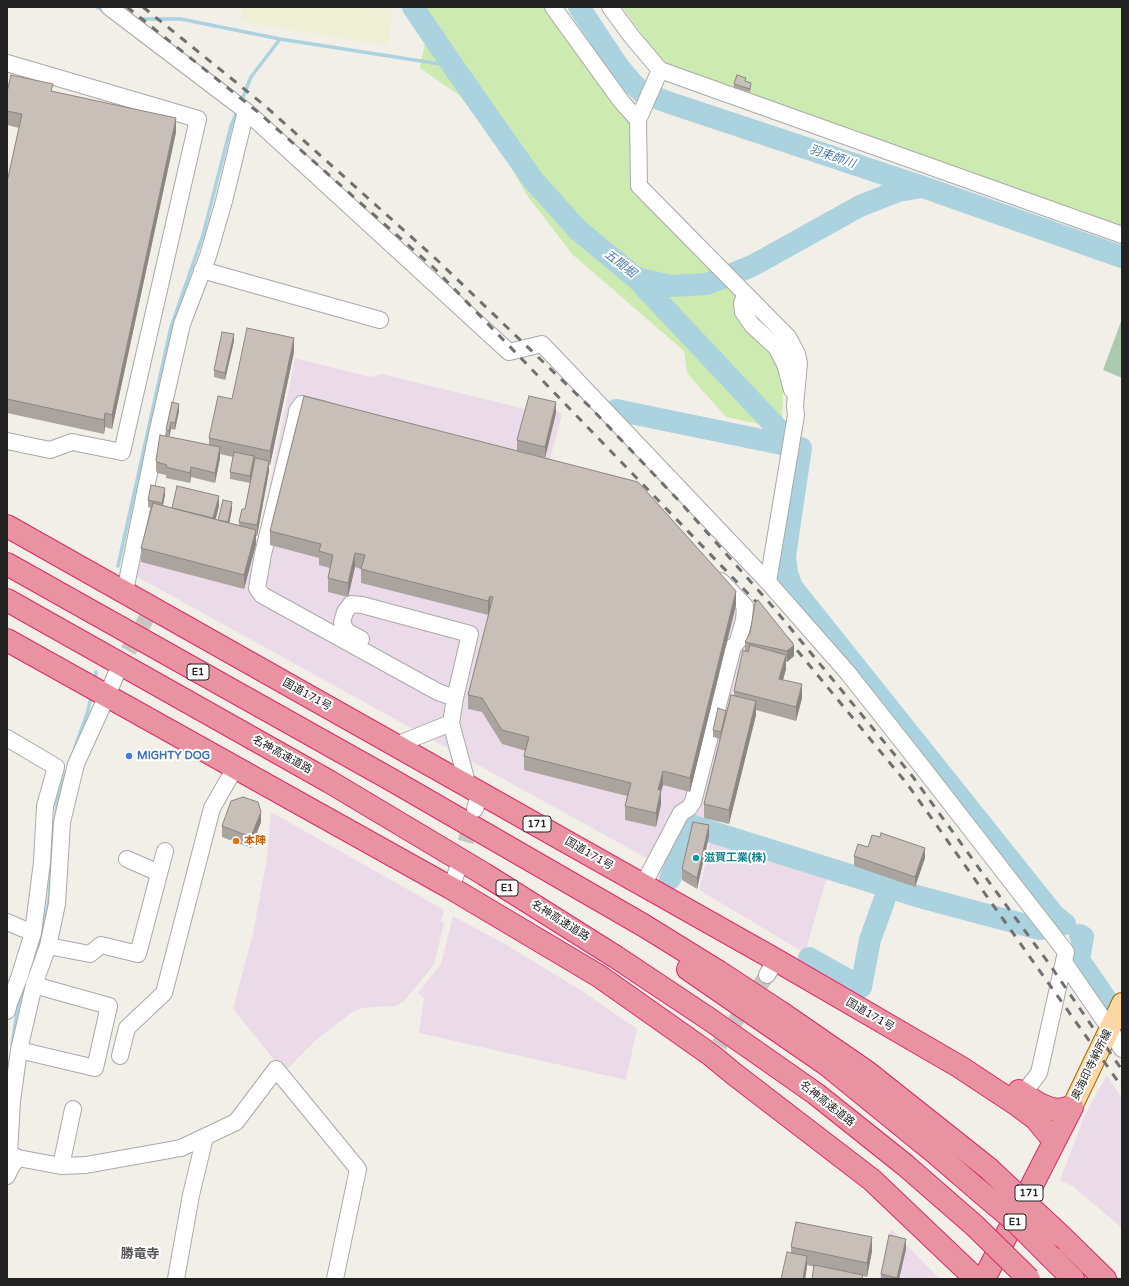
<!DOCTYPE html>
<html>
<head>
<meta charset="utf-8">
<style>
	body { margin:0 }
	#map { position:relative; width:1129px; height:1286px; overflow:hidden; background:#f2efe9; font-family:"Varela Round",sans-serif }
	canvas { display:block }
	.frame { position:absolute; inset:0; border:8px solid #222; pointer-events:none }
</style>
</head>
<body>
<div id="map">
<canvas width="1129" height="1286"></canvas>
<div class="frame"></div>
</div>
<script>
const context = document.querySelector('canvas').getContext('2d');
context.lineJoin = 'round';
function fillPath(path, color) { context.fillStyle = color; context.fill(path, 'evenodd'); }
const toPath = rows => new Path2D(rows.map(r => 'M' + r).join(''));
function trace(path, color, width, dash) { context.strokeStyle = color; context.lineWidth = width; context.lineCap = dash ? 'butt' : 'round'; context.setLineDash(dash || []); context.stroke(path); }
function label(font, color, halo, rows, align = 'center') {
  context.font = font + ' "Varela Round","Noto Sans JP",sans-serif'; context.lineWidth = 4; context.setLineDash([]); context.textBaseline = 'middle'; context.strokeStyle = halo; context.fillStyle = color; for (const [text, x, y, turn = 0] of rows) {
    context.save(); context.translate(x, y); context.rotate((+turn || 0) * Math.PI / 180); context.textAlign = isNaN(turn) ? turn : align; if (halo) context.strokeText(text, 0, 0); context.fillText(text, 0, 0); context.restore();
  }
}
const industrial = toPath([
	[295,358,371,377,382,374,525,409,526,405,558,411,562,415,549,463,643,487,755,611,749,644,743,653,702,825,685,820,650,860,134,575,147,513,259,540],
	[271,812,444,910,441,921,444,923,434,965,404,1001,396,1006,361,1008,351,1013,316,1040,284,1072,233,1009,253,933,267,858],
	[712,834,828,873,805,953,699,890],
	[453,916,505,944,582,991,637,1029,626,1080,419,1033,424,998,418,993,441,964],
	[1107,1075,1122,1099,1122,1228,1074,1187,1060,1180,1085,1115],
	[891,1229,940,1279,879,1279]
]);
const farmland = toPath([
	[243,7,393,7,388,46,240,21]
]);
const grass = toPath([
	[402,7,549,7,629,117,634,188,738,293,741,324,772,352,783,388,782,429,726,417,687,373,684,351,573,255,526,194,502,151,460,96,420,68,425,42],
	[622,7,1122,7,1122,227,664,66]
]);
const cemetery = toPath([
	[1122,319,1122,378,1103,370]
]);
const stream = toPath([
	[97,7,105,12],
	[133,19,181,19,280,39,453,66],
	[241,102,251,77,280,39],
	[118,566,171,327,203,235,231,126,238,109],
	[95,680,96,672],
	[75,747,88,711,91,696],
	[56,816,57,802,66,772],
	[44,927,49,899,51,872],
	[12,1045,18,1006,43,934]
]);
const river = toPath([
	[413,7,453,66,533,180,578,230,636,278,671,286,707,284,752,266,860,206,898,191,923,187],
	[579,7,618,66,633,84,642,92,667,102,923,187,1122,257],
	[636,278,795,447],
	[616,410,801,448,788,535,785,557,787,573,792,587,1054,915,1065,924],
	[670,879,690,825,920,897,1040,929],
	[1080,935,1083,937,1079,960,1108,1002],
	[809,958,861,987,870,940,889,887]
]);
const minorTunnel = toPath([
	[117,672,147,617],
	[459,865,473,816],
	[719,1045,767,975]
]);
const minor = toPath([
	[109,7,246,111,509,352,542,344,768,582],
	[553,7,621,101,638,120],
	[610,7,632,37,660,70,1122,235],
	[7,63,198,119,122,452,72,442,50,450,7,441],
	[660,70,638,120,639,186,788,337,797,354,799,363,795,406,796,415,768,582,848,673,923,768,1066,952,1039,1073,1023,1094],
	[202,270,380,320],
	[745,295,742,303,743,312,752,325,776,347,785,364,792,390],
	[322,409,302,404,297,411,296,418,263,554,257,588,262,595,438,692,455,698],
	[125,591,157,434,182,324,208,256,224,201,246,111],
	[361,639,346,631,342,622,345,612,351,604,362,605,470,634,455,698,451,723,396,745],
	[451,723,468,786],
	[7,738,56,767,45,806,42,862,33,933,19,978,9,1003,7,1011],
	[475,809,480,792],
	[127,859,159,873],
	[643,885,681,813,689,808,693,802,733,647,738,641,744,620,745,606,721,581],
	[451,888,459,865],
	[7,922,33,933],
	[48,946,90,954,101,945,138,954,165,851],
	[1064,962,1110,1029,1122,1049],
	[767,975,776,960],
	[19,1050,95,1068,109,1006,34,985],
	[120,1056,127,1028,164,993,212,808,235,768],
	[7,1152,18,1158,61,1166,86,1165,181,1148,236,1122,276,1069,358,1169,335,1279],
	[9,1153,12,1101,19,1050,34,985,48,946,57,904,62,822,76,764,107,696,117,672],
	[61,1166,73,1109],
	[7,1176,11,1167,18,1158],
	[176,1279,191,1195,205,1137]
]);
const major = toPath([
	[1072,1107,1122,1003]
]);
const highway = toPath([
	[7,526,776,960,960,1067,1016,1104,1036,1119,1054,1141],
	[7,564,390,779,643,925,719,972,780,1012,867,1072,988,1168],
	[7,600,330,782,484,874,616,957,709,1019,816,1094,905,1165,975,1226],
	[7,640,451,888,599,976,711,1055,734,1074,872,1180,976,1279],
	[688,969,826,1064,934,1152,977,1189],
	[1019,1091,1039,1104,1051,1109,1059,1110,1072,1107],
	[1061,1236,1105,1279],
	[1051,1257,1073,1279],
	[984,1279,1072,1107]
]);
const rail = toPath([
	[127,7,259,113,434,268,764,610],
	[143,7,264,105,436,259,590,407,681,503,773,607,913,777,981,871,1050,965,1122,1070],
	[787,638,908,785,1122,1087]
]);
const highwayBridge = toPath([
	[988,1168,1061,1236],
	[977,1189,1015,1221,1051,1257],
	[975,1226,1029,1279]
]);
const wall = toPath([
	[746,82,751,87,750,92,734,88,734,84],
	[53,91,176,132,112,429,105,427,104,434,7,413,7,182,19,128,7,125,7,92],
	[234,341,225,380,214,377,214,370],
	[294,352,270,465,269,465,269,471,257,536,256,536,256,544,244,589,141,562,141,548,151,508,148,507,148,500,165,495,163,505,172,508,219,506,216,519,218,520,232,509,229,523,239,525,239,522,245,509,254,462,250,483,230,479,230,472,233,457,220,454,220,458,215,483,191,477,190,483,166,478,166,475,157,473,156,470,156,460,166,436,166,430,172,402,179,411,175,430,171,429,169,437,209,445,209,438,232,399],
	[556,413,545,458,517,451,517,440],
	[270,531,736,605,690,792,663,785,661,791,661,804,656,827,625,820,625,806,627,796,524,770,524,756,526,751,502,744,482,712,468,709,468,695,490,610,488,615,361,583,361,569,355,567,348,597,328,592,328,578,330,568,319,565,319,558,270,545],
	[755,603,794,656,787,662,786,661,786,669,783,680,802,698,796,721,756,710,756,715,729,824,704,818,704,804,720,739,713,737,713,730,726,711,734,696,734,691,745,651,745,642,750,633],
	[261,822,251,848,222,837,222,826],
	[709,836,697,889,682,880,682,869],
	[854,856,925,858,915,887,854,866],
	[791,1247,872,1251,867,1277,863,1276,863,1279,807,1265,805,1279,781,1279,791,1253],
	[906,1249,899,1279,881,1279,881,1274]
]);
const shadedWall = toPath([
	[176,118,176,132,112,429,112,415],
	[234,334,234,341,225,380,225,373],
	[294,338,294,352,270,465,270,451],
	[556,402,556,413,545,458,545,447],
	[179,404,179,411,175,430,175,423],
	[105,413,105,427,104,434,104,420],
	[171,422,171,429,169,438,169,431],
	[220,447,220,458,215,483,215,473],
	[254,456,254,464,250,483,250,476],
	[269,461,269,471,257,536,257,525],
	[191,467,191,477,190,483,190,473],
	[165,488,165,495,162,510,162,503],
	[219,496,219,506,213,528,213,518],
	[232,502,232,509,228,530,228,523],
	[256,530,256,544,244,589,244,575],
	[355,553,355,567,348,597,348,583],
	[736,591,736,605,690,792,690,778],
	[490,596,490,610,488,615,488,601],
	[794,645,794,656,787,662,787,651],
	[786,655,786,669,779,693,779,679],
	[802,684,802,698,796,721,796,707],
	[756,701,756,715,729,824,729,810],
	[663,771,663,785,661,791,661,804,656,827,656,813,658,790],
	[261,812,261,822,251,848,251,837],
	[709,825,709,836,697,889,697,878],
	[925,848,925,858,915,887,915,877],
	[872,1237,872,1251,867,1277,867,1263],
	[906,1239,906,1249,899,1279,897,1279],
	[807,1256,807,1267,805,1279,803,1279]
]);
const building = toPath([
	[11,75,53,84,51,91,176,118,112,415,105,413,104,420,7,399,7,182,22,114,7,111,7,92,11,75],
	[737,75,746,78,745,81,751,83,750,89,734,84,737,75],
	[247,328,294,338,270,451,209,438,218,396,232,399,247,328],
	[222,332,234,334,225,373,214,370,222,332],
	[304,396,638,482,736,591,690,778,663,771,658,790,661,790,656,813,625,806,631,783,524,756,529,737,502,730,482,698,468,695,493,597,490,596,488,601,361,569,365,555,355,553,348,583,328,578,333,555,319,551,321,544,270,531,304,396],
	[529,396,556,402,545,447,517,440,529,396],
	[172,402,179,404,175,423,171,422,169,431,166,430,172,402],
	[160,435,220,447,215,473,191,467,190,473,166,467,167,465,157,462,156,460,160,435],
	[234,452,254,456,250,476,230,472,234,452],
	[255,458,269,461,257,525,239,522,242,509,245,509,255,458],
	[151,485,165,488,162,503,148,500,151,485],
	[177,486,219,496,213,518,172,508,177,486],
	[223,500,232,502,228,522,218,520,223,500],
	[153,503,256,530,244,575,141,548,153,503],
	[758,600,794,645,787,651,745,642,750,633,755,603,758,600],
	[750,645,786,655,779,679,802,684,796,707,734,691,743,650,748,652,750,645],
	[731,695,756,701,729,810,704,804,731,695],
	[718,708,726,711,721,732,713,730,718,708],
	[243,797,258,802,261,812,251,837,222,826,231,801,243,797],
	[693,822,709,825,697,878,682,869,693,822],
	[881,833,925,848,915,877,854,856,858,844,868,847,872,835,880,837,881,833],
	[796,1222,872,1237,867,1263,791,1247,796,1222],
	[889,1235,906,1239,897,1278,881,1274,889,1235],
	[787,1252,807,1256,803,1279,781,1279,787,1252],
	[814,1265,863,1275,862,1279,812,1279,814,1265]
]);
const markers = [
	[129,756,4,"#3f7fe0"],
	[236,841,4,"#e8710a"],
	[696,858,4,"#0f9aa8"]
];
const shields = [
	[198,672,22],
	[537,824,28],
	[507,888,22],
	[1029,1193,28],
	[1015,1222,22]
];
const shieldNames = [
	["E1",198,672],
	["171",537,824],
	["E1",507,888],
	["171",1029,1193],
	["E1",1015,1222]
];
const streetNames = [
	["国道171号",307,695,29],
	["名神高速道路",282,755,29],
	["国道171号",589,854,30],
	["名神高速道路",560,921,32],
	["国道171号",870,1015,30],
	["奥海印寺納所線",1092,1065,-64],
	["名神高速道路",827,1104,38]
];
const shopNames = [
	["MIGHTY DOG",137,756]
];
const foodNames = [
	["本陣",244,841]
];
const cultureNames = [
	["滋賀工業(株)",704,858]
];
const waterNames = [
	["羽束師川",832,157,19],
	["五間堀",620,264,38]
];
const quarterNames = [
	["勝竜寺",140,1255]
];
fillPath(industrial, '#ebdbe8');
fillPath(farmland, '#eef0d5');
fillPath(grass, '#cdebb0');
fillPath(cemetery, '#aacbaf');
trace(stream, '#aad3df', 3.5);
trace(river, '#aad3df', 22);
trace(minorTunnel, '#c8c6c1', 16, [16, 8]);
trace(minor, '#a9a9a9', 18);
trace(major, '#a06b00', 22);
trace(highway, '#dc2a67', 24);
trace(minor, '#fff', 16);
trace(major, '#fcd6a4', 20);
trace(highway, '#e892a2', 22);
trace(rail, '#707070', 3, [8, 8]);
trace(highwayBridge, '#dc2a67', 24, []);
trace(highwayBridge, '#e892a2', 22);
fillPath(wall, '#aba49e');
fillPath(shadedWall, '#8b8681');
fillPath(building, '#c7bfb8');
trace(building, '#8b8681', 1);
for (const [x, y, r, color] of markers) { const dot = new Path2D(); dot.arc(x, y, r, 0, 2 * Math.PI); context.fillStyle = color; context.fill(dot); trace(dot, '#fff', 1.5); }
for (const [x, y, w] of shields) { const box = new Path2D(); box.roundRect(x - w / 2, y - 8, w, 16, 3); context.fillStyle = '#fff'; context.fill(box); trace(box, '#222', 1); }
label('bold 10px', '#222', null, shieldNames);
label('11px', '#222', '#fff', streetNames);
label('bold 11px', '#366cbe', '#fff', shopNames, 'left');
label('bold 11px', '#c56008', '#fff', foodNames, 'left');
label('bold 11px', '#0d838f', '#fff', cultureNames, 'left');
label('italic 12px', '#4a7aab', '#fff', waterNames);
label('bold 13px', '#555', '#fff', quarterNames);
</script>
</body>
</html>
